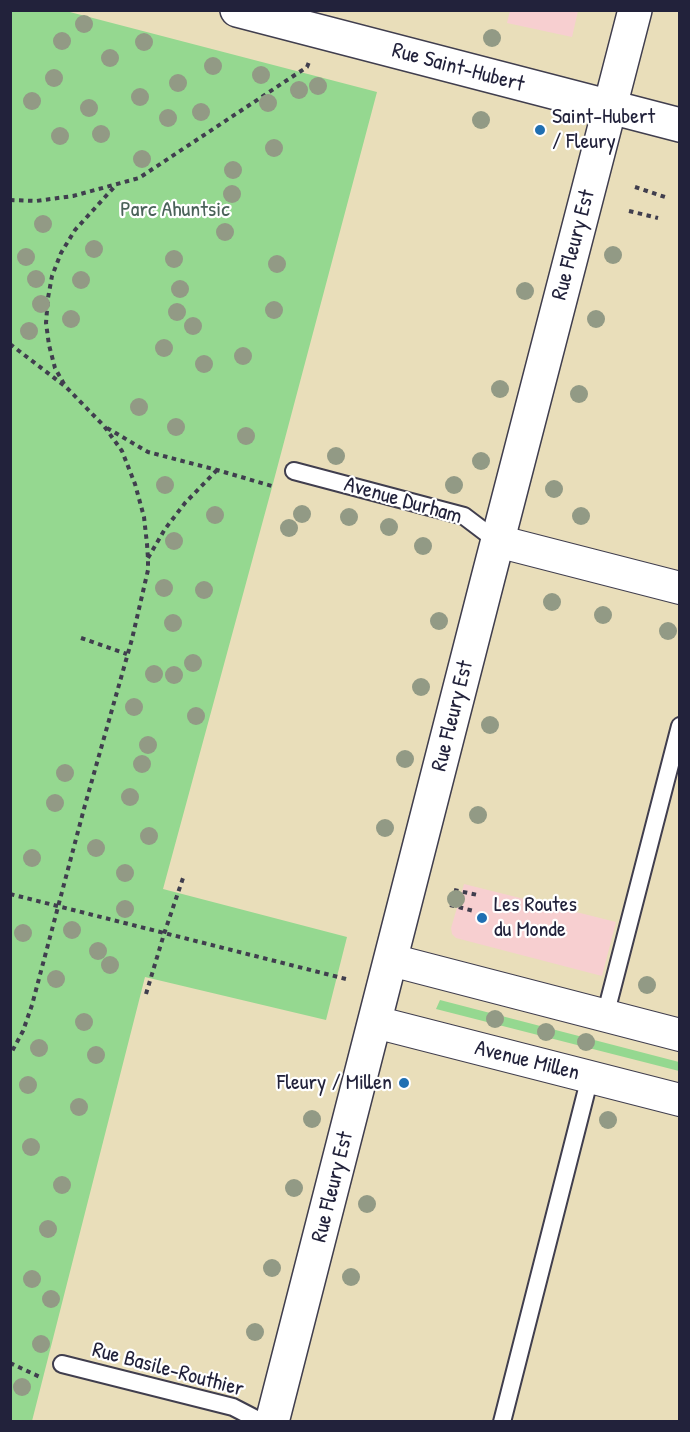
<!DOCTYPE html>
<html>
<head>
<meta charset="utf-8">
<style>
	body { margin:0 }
	#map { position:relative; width:690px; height:1432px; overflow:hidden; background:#e9deba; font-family:"Patrick Hand",sans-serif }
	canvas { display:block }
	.frame { position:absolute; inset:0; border:12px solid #22223b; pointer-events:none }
</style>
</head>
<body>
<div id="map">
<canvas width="690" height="1432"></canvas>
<div class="frame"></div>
</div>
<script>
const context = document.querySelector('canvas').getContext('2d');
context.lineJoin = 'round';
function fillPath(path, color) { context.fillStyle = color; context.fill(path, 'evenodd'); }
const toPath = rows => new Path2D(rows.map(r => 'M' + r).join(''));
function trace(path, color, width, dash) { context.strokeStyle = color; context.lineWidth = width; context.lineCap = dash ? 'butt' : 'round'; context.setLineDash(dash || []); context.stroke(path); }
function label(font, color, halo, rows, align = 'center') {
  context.font = font + ' "Patrick Hand",sans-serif'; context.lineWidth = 4.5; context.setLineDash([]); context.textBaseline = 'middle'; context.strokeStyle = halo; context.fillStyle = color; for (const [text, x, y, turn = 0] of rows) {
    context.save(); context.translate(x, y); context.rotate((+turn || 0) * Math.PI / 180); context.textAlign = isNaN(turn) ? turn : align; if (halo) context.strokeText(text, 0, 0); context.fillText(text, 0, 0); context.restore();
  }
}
const built = toPath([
	[510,11,510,10,578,11,572,37,507,23],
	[464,884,616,922,602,976,456,938,452,934,451,928]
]);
const green = toPath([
	[66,11,377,92,271,491,163,889,347,937,326,1020,145,977,32,1421,11,1422,10,11],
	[440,1000,679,1062,679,1071,436,1009]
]);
const path = toPath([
	[635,187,668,198],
	[10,200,36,201,73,196,139,178,307,67,309,62],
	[629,211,658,218],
	[10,344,66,387,104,426,122,451,135,484,144,517,147,544,148,559,148,570,132,639,85,805,32,1005,23,1031,10,1055],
	[64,384,55,368,49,345,46,323,48,298,52,276,61,253,75,230,116,185],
	[107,428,148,452,217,470,272,486],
	[148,558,165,529,185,503,217,470],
	[81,638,127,654],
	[454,890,478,895],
	[10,894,350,980],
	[450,905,474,911],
	[146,994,164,934,183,878],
	[10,1363,40,1377]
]);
const service = toPath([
	[294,471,464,516,497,541],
	[605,1016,680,726],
	[62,1364,233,1407,262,1422],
	[502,1422,590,1077]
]);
const minor = toPath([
	[497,541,680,588],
	[391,960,680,1035],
	[375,1022,680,1100]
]);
const tertiary = toPath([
	[272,1422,488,578,635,10]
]);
const secondary = toPath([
	[237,10,680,125]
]);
const trees = [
	[84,24],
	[492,38],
	[62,41],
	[144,42],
	[110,58],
	[213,66],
	[261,75],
	[54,78],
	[178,83],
	[318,86],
	[299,90],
	[140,97],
	[32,101],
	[268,103],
	[89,108],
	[201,112],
	[168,118],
	[481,120],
	[101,134],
	[60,136],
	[274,148],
	[142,159],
	[233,170],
	[232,194],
	[43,224],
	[225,232],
	[94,249],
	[613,255],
	[26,257],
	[174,259],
	[277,264],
	[36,279],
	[81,280],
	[180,289],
	[525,291],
	[41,304],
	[274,310],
	[177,312],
	[71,319],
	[596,319],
	[193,326],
	[29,331],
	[164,348],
	[243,356],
	[204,364],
	[500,389],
	[579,394],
	[139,407],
	[176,427],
	[246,436],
	[336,456],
	[481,461],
	[165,485],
	[454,485],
	[554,489],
	[302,514],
	[215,515],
	[581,516],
	[349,517],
	[389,527],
	[289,528],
	[174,541],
	[423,546],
	[164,588],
	[204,590],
	[552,602],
	[603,615],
	[439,621],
	[173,623],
	[668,631],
	[193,663],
	[154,674],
	[174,675],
	[421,687],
	[134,707],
	[196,716],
	[490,725],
	[148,745],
	[405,759],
	[142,764],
	[65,773],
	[130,797],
	[55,803],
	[478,815],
	[385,828],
	[149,836],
	[96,848],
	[32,858],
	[125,873],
	[456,899],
	[125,909],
	[72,930],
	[23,933],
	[98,951],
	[110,965],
	[56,979],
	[647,985],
	[495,1019],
	[84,1022],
	[546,1032],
	[586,1042],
	[39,1048],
	[96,1055],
	[28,1085],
	[79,1107],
	[312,1119],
	[608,1120],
	[31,1147],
	[62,1185],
	[294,1188],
	[367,1204],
	[48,1229],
	[272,1268],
	[351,1277],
	[32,1279],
	[51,1299],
	[255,1332],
	[41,1344],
	[22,1387]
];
const markers = [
	[540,130,6,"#1f6fb2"],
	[482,918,6,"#1f6fb2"],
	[404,1083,6,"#1f6fb2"]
];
const streetNames = [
	["Rue Saint-Hubert",458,68,15],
	["Rue Fleury Est",574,245,-75],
	["Avenue Durham",403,501,16],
	["Rue Fleury Est",453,716,-76],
	["Avenue Millen",527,1061,14],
	["Rue Fleury Est",333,1187,-76],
	["Rue Basile-Routhier",168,1370,15]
];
const poiNames = [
	["Saint-Hubert",552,117],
	["/ Fleury",552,142],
	["Les Routes",494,905],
	["du Monde",494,930],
	["Fleury / Millen",392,1083,"right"]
];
const parkNames = [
	["Parc Ahuntsic",175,210]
];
fillPath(built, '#f7cfd0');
fillPath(green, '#95d890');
trace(service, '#403e4e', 20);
trace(minor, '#403e4e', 34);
trace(tertiary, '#403e4e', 36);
trace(secondary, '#403e4e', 36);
trace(path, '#403e4e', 4, [4.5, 4.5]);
trace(service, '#fff', 16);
trace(minor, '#fff', 32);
trace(tertiary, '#fff', 33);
trace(secondary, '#fff', 33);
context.fillStyle = '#929a85';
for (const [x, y] of trees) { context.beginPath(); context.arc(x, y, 9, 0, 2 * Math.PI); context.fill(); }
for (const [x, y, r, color] of markers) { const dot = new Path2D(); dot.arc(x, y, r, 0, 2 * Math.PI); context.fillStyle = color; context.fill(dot); trace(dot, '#fff', 2); }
label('22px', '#22223b', '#fff', streetNames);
label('22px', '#22223b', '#fff', poiNames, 'left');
label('22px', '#4a6259', '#fff', parkNames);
</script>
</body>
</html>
